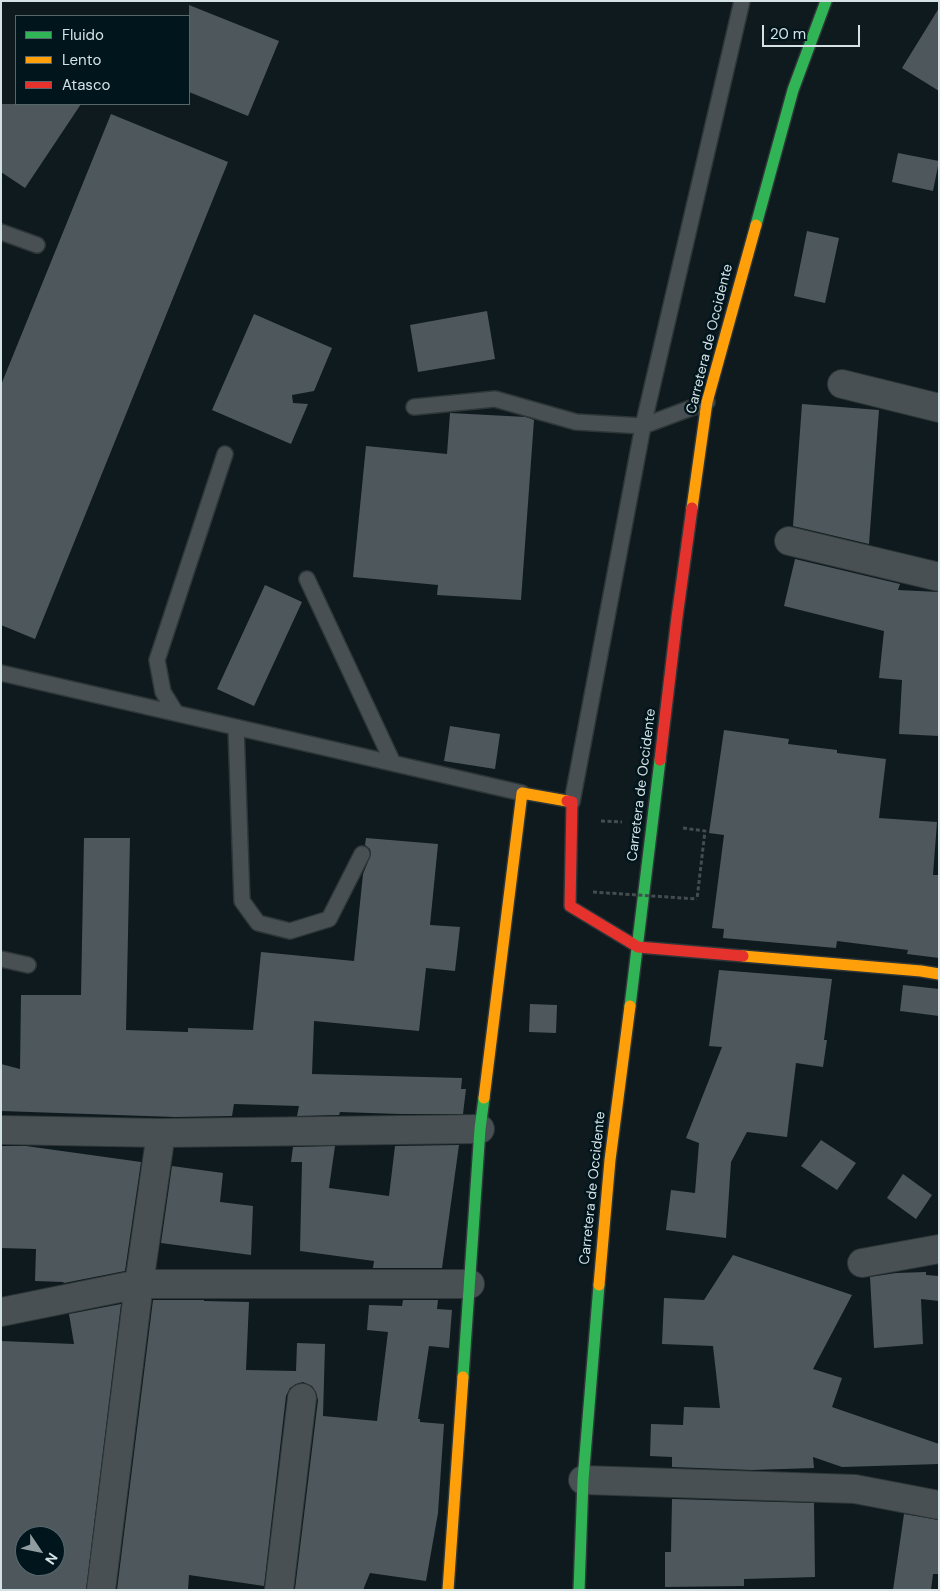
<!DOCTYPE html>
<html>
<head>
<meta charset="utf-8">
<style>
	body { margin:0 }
	#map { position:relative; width:940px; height:1591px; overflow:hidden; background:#0e1a1e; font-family:"DM Sans",sans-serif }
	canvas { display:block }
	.frame { position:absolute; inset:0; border:2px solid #d4e2e6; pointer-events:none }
	.legend { position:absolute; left:15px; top:15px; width:175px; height:90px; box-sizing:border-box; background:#01151c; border:1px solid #55676d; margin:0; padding:6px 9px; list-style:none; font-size:15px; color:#d4e2e6 }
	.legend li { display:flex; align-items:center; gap:10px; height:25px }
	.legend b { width:25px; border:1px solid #55676d }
	.north { position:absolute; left:15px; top:1526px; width:50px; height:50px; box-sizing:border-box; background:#01151c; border:1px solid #55676d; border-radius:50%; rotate:124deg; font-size:14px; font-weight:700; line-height:20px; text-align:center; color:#d4e2e6 }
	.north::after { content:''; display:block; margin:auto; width:18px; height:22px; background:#8f9ca0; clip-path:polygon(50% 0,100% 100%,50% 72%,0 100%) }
	.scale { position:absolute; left:762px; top:25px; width:98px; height:22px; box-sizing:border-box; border:2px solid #d4e2e6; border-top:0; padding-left:6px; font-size:15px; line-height:18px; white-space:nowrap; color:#d4e2e6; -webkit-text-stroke:4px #01151c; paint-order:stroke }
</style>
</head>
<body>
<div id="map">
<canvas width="940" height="1591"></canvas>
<div class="frame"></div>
<ul class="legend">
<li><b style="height:6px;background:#30b455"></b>Fluido</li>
<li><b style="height:6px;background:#ff9f0a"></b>Lento</li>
<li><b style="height:6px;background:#e5322d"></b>Atasco</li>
</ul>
<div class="north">N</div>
<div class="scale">20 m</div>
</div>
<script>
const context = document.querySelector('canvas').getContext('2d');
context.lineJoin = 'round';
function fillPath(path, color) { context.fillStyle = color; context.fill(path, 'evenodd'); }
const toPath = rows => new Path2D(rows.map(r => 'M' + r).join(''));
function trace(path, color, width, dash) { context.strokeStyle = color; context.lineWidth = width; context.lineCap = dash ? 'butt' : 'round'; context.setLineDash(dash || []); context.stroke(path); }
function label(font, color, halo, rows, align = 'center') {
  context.font = font + ' "DM Sans",sans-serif'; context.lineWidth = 5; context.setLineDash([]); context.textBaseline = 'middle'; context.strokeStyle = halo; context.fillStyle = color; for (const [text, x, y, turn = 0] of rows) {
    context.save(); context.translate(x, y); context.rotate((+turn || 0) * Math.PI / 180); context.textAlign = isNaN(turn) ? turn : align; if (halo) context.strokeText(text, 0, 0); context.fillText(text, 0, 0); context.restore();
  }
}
const building = toPath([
	[189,5,279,41,248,116,189,92],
	[939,8,939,91,902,68],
	[1,104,81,104,25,188,1,172],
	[111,114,228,162,35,639,1,625,1,385],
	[898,153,939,161,933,191,892,182],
	[807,231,839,238,825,303,794,296],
	[487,311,495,359,418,372,410,325],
	[254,314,332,348,314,391,292,395,293,403,308,404,291,444,212,410],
	[802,404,879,410,869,544,793,526],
	[450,413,526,417,534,420,521,600,437,595,438,585,353,577,366,446,447,454],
	[795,559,900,584,898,590,939,592,939,736,899,734,902,680,879,678,884,631,784,606],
	[265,585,302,602,254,706,217,689],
	[450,726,500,734,495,769,444,761],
	[724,730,789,739,788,744,837,750,837,753,886,759,879,818,937,822,933,875,939,875,939,958,907,954,908,950,837,941,836,948,723,938,724,929,712,928,724,835,709,833],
	[84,838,130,838,126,1030,188,1032,188,1028,253,1030,261,952,354,961,363,874,371,854,370,849,365,845,366,838,438,844,430,925,460,927,455,971,426,968,419,1031,314,1021,312,1074,462,1078,461,1089,466,1089,463,1114,400,1114,340,1112,339,1115,297,1116,299,1106,234,1104,232,1116,175,1117,1,1111,1,1064,20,1069,21,995,81,995],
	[719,970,832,979,824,1040,827,1040,823,1067,796,1063,787,1137,747,1132,731,1162,726,1238,666,1230,671,1190,695,1193,699,1143,686,1138,722,1047,709,1046],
	[903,985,939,989,939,1016,900,1011],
	[530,1004,557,1005,556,1033,529,1032],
	[821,1140,856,1163,837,1190,801,1166],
	[459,1145,442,1268,373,1268,374,1261,300,1251,302,1162,291,1162,293,1147,335,1146,329,1188,389,1196,395,1146],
	[1,1146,26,1146,141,1162,125,1271,64,1283,63,1282,35,1281,36,1249,1,1248],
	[172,1166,223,1173,220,1202,253,1206,251,1255,161,1243],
	[903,1174,932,1195,916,1219,887,1198],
	[733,1255,852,1295,813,1369,842,1378,832,1407,939,1444,939,1464,842,1467,813,1457,814,1468,752,1470,672,1467,672,1457,650,1456,651,1424,683,1425,684,1407,720,1408,713,1346,662,1344,664,1298,704,1300],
	[926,1272,926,1275,939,1276,939,1301,921,1299,923,1344,874,1348,870,1277,896,1273],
	[153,1300,204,1300,204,1301,249,1302,246,1370,296,1371,297,1343,325,1344,323,1416,377,1421,388,1332,367,1330,369,1305,402,1306,403,1300,438,1300,437,1309,452,1310,449,1348,429,1346,418,1419,420,1419,420,1422,444,1424,438,1513,426,1581,370,1573,363,1590,295,1589,318,1400,316,1392,312,1386,303,1382,296,1384,290,1388,286,1396,264,1586,189,1575,188,1590,117,1590],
	[121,1304,86,1590,1,1590,1,1341,74,1344,69,1314],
	[25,1536,55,1536,55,1566,25,1566],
	[672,1499,814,1503,815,1577,744,1579,744,1586,665,1587,665,1552,671,1552],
	[904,1514,939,1520,939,1574,933,1574,931,1590,893,1590]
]);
const path = toPath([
	[601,821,622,822],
	[683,828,705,831,697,899]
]);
const lane = toPath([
	[1,232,37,245],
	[414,407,495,399,576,422,643,426,707,402],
	[307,579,393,763],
	[1,673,522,793],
	[176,713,163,692,157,660,225,454],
	[236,727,242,901,258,923,290,931,329,919,362,854],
	[572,802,643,426,742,1],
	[1,959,28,965]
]);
const street = toPath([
	[842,384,939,408],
	[789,541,939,577],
	[1,1130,161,1133,480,1129],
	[862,1263,939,1249],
	[1,1312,139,1284,470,1284],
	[583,1480,855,1489,939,1505],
	[101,1590,139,1284,161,1133],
	[279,1590,302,1398]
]);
const fast = toPath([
	[756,225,793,90,826,1],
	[630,1006,660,760],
	[463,1377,480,1129,484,1098],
	[579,1590,583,1480,599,1285]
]);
const slow = toPath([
	[692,508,707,402,756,225],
	[743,956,921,971,939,974],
	[484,1098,522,793,567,801],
	[599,1285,610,1160,630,1006],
	[448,1590,463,1377]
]);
const jam = toPath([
	[660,760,677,617,692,508],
	[567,801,572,802,570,906,638,947,743,956]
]);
const pathBridge = toPath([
	[593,892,697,899]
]);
const streetNames = [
	["Carretera de Occidente",710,339,-76],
	["Carretera de Occidente",642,785,-83],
	["Carretera de Occidente",593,1188,-84]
];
fillPath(building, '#4e585c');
trace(lane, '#2e3638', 18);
trace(street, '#2e3638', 30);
trace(fast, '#2e3638', 14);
trace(slow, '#2e3638', 14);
trace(jam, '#2e3638', 14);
trace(path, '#444c4f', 3, [4, 2.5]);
trace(lane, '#485053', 15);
trace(street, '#485053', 28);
trace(fast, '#30b455', 11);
trace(slow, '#ff9f0a', 11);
trace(jam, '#e5322d', 11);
trace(pathBridge, '#444c4f', 3, [4, 2.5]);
label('14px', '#d4e2e6', '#01151c', streetNames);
</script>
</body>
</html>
